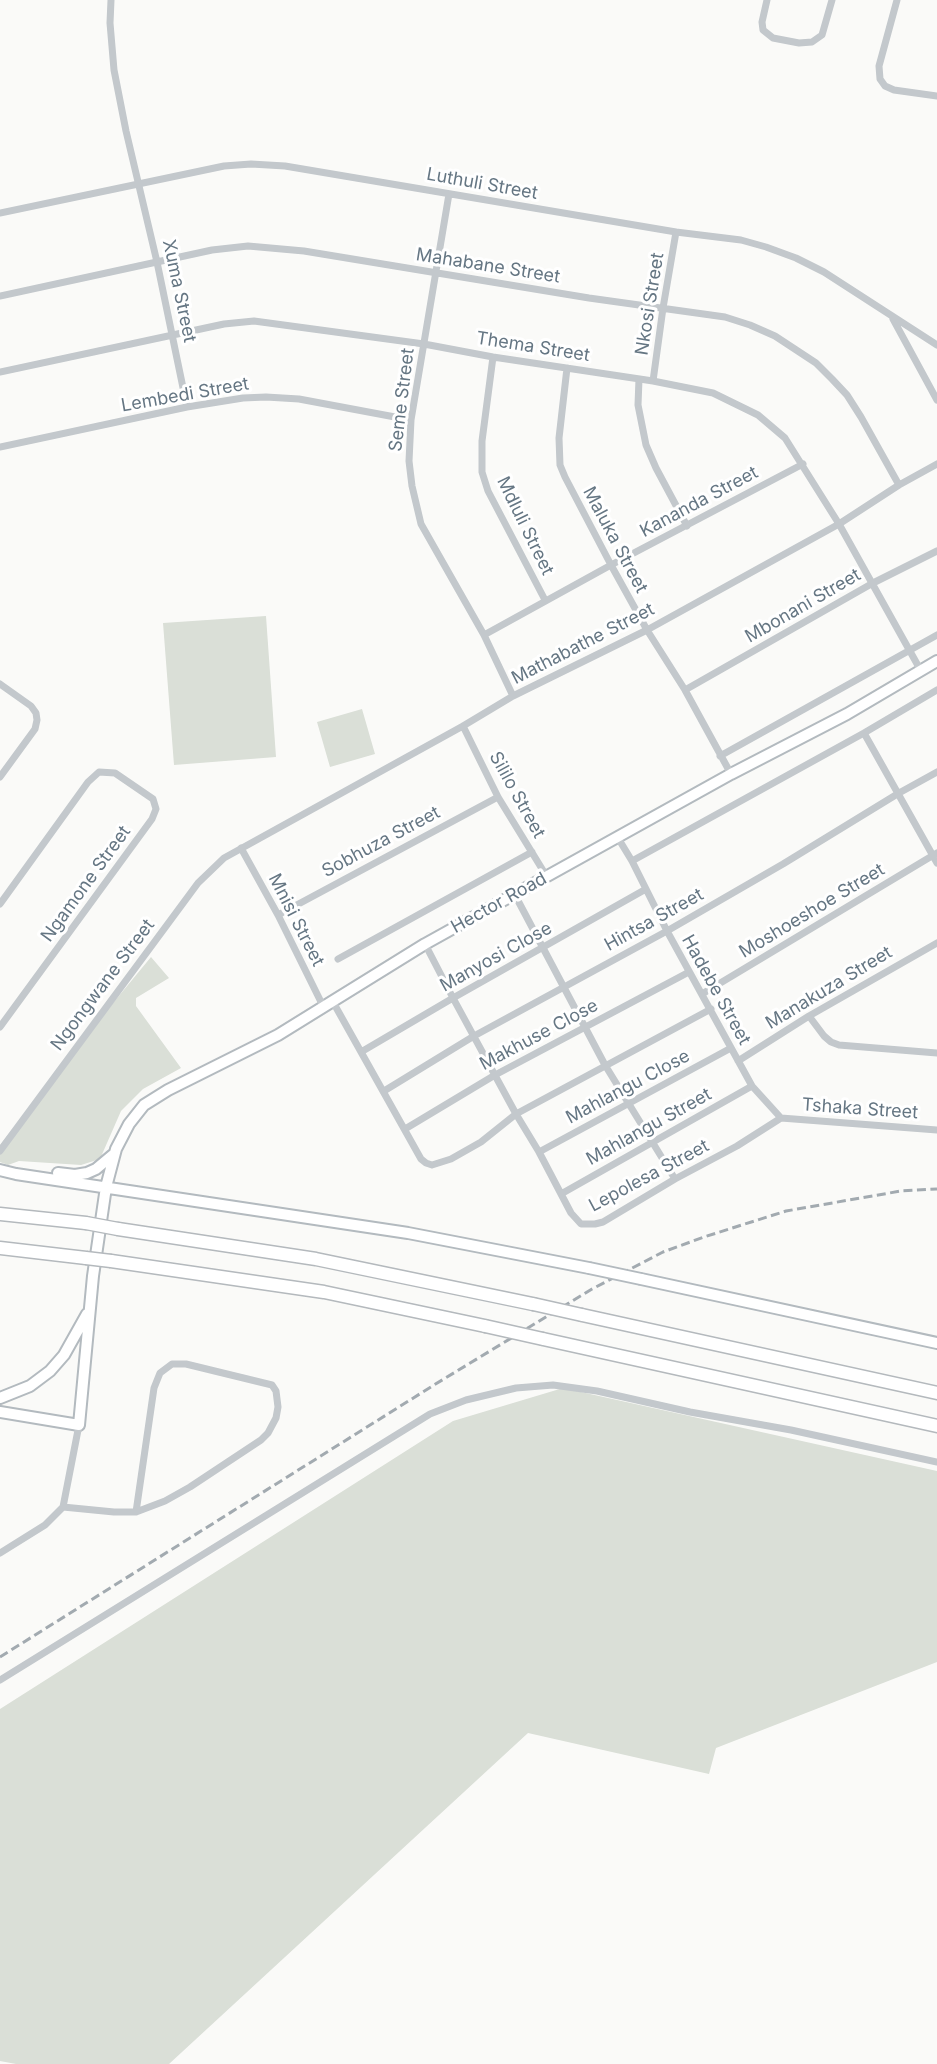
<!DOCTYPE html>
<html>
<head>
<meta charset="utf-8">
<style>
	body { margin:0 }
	canvas { display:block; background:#fafaf8 }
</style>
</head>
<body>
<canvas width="937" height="2064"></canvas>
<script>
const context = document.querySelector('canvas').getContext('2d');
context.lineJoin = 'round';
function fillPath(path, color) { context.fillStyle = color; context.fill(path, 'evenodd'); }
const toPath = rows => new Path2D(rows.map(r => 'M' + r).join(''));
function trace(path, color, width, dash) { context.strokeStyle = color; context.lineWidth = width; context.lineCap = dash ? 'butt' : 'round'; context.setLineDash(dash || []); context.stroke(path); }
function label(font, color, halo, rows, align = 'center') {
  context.font = font + ' Inter,sans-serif'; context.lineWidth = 6; context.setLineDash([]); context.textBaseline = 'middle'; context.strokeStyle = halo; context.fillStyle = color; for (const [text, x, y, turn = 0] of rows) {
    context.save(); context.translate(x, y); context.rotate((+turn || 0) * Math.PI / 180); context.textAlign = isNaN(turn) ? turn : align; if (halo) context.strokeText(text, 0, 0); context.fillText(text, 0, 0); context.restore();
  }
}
const green = toPath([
	[266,616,276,757,174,765,163,623],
	[362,709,375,754,330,767,317,722],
	[151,957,169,978,136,998,136,1006,181,1068,143,1089,121,1111,100,1159,81,1165,19,1161,8,1165,0,1162,0,1145,71,1054],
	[563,1388,937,1471,937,1662,716,1748,709,1774,528,1733,169,2064,16,2064,0,2061,0,1709,453,1421]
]);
const street = toPath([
	[111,0,110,23,114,70,126,131,157,262,187,407],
	[767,0,762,22,763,30,773,38,799,43,812,42,822,35,832,0],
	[897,0,879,66,880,79,885,86,894,90,937,96],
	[449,194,411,420,409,461,412,486,421,524,484,635,513,696],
	[0,213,224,166,251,164,285,166,676,232,741,240,766,247,796,258,824,272,937,345],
	[0,296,212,250,248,246,304,251,589,298,725,317,750,325,775,336,816,363,832,379,847,395,861,417,899,485],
	[893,319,937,400],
	[493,357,482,441,482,472,488,491,545,600],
	[567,368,559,438,560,465,565,477,611,565,647,630,685,690,731,774],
	[0,372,224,324,254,321,424,344,493,357,653,381,713,393,758,415,785,438,839,524,921,671],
	[639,379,638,405,646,445,656,468,687,526],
	[653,381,663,308,676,232],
	[0,447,187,407,243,398,266,397,299,399,411,420],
	[484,635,611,565,803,464],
	[0,684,31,706,36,713,37,720,35,729,0,777],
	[685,690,873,583,937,551],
	[463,726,498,797,547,877],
	[864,733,937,863],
	[720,756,937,635],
	[618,838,632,861,667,931,752,1086,781,1118],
	[241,848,278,915,324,1008],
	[632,861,864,733,937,690],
	[515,895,605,1065,675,1179],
	[0,904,88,782,99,772,115,773,153,799,156,809,152,819,0,1027],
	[278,915,498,797],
	[425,944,453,998,516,1114,539,1152,571,1213,581,1224,595,1224,603,1222,675,1179,737,1146,781,1118],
	[338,959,532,852],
	[702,994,937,853],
	[333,1002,421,1159,426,1163,432,1165,451,1159,481,1142,516,1114,711,1009],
	[809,1016,824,1036,831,1042,839,1045,937,1053],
	[361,1052,453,998,646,889],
	[738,1061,809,1016,937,943],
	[384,1091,474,1036,667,931,783,864,899,793,937,772],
	[781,1118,937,1130],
	[405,1129,495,1075,689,972],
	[0,1151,198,883,224,858,463,726,513,696,647,630,839,524,899,485,937,464],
	[539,1152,731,1048],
	[561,1194,752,1086],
	[63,1507,114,1512,136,1512,165,1501,190,1487,261,1440,268,1433,276,1418,278,1407,276,1391,272,1385,186,1364,172,1364,160,1373,154,1388,136,1512],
	[0,1553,45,1525,63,1507,79,1425],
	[0,1680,430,1414,466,1400,516,1388,553,1385,597,1391,690,1412,791,1430,937,1462]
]);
const secondary = toPath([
	[0,1170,16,1174,408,1233,589,1268],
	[58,1173,75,1175,87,1173,96,1169,114,1154],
	[641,1279,937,1343],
	[0,1398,30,1386,50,1371,64,1355,87,1314],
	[0,1412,79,1425,93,1276,106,1187,116,1149,129,1124,144,1105,168,1090,278,1035,425,944,731,774,847,714,937,661]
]);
const highway = toPath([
	[0,1214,86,1223],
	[118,1229,316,1259,533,1304],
	[0,1248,86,1258],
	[111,1261,324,1292,485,1326],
	[582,1315,937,1393],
	[543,1339,937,1426]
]);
const rail = toPath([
	[0,1657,434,1385,592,1289,663,1252,704,1237,786,1211,901,1191,937,1189]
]);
const secondaryBridge = toPath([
	[589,1268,641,1279]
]);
const highwayBridge = toPath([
	[86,1223,118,1229],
	[86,1258,111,1261],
	[533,1304,582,1315],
	[485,1326,543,1339]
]);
const streetNames = [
	["Luthuli Street",482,184,10],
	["Mahabane Street",488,266,9],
	["Xuma Street",179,291,78],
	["Nkosi Street",650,304,-81],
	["Thema Street",533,347,9],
	["Lembedi Street",185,395,-10],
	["Seme Street",402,400,-83],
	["Kananda Street",699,502,-28],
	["Mdluli Street",525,526,64],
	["Maluka Street",615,540,62],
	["Mbonani Street",803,606,-30],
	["Mathabathe Street",583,644,-27],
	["Sililo Street",517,795,61],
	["Sobhuza Street",381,842,-28],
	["Ngamone Street",86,884,-54],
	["Hector Road",499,903,-29],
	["Moshoeshoe Street",812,911,-31],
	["Mnisi Street",296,920,63],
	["Hintsa Street",654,920,-29],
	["Manyosi Close",496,957,-29],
	["Ngongwane Street",103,985,-53],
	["Manakuza Street",829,988,-31],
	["Hadebe Street",716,990,61],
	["Makhuse Close",539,1035,-28],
	["Mahlangu Close",628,1087,-28],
	["Tshaka Street",860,1109,4],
	["Mahlangu Street",649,1127,-29],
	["Lepolesa Street",649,1176,-28]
];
fillPath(green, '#dadfd7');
trace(secondary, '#b3babf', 14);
trace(highway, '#b4b9bd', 15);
trace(street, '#c3c8cc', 7);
trace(secondary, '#fff', 10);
trace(highway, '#fff', 12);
trace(rail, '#a2aab0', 3, [9, 4.5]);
trace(secondaryBridge, '#b3babf', 14, []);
trace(highwayBridge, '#b4b9bd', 15, []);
trace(secondaryBridge, '#fff', 10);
trace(highwayBridge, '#fff', 12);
label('18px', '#657683', '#fff', streetNames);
</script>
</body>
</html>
